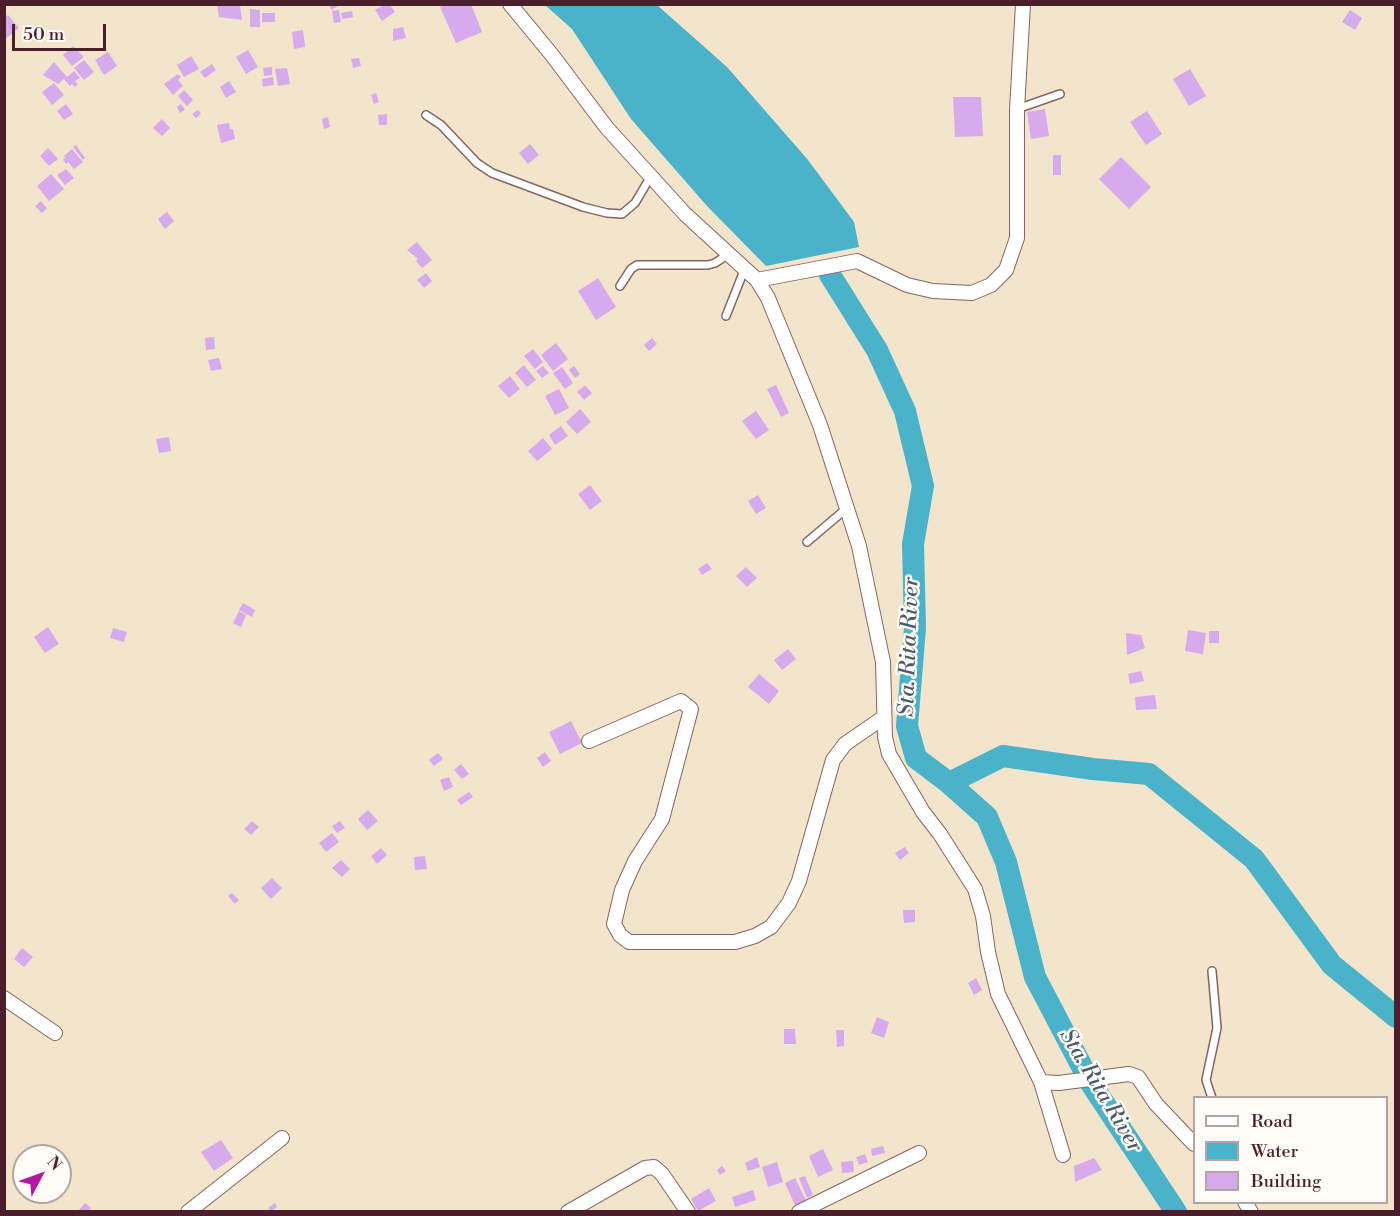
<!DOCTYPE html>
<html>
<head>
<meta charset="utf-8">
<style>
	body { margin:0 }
	#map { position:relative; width:1400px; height:1216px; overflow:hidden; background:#f2e5cb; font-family:"Libre Bodoni",serif }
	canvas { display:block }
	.frame { position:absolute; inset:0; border:6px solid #4a1f2b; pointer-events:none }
	.legend { position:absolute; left:1193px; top:1096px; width:195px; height:108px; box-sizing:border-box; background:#fdfcf7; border:2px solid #b5a4a5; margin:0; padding:8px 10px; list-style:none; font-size:18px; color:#4a1f2b }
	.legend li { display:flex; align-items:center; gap:12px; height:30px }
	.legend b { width:30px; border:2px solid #b5a4a5 }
	.north { position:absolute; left:12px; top:1144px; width:60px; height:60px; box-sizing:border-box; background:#fdfcf7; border:2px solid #b5a4a5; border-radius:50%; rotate:49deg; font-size:16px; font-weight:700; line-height:24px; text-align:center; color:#4a1f2b }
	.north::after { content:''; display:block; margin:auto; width:21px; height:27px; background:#b5179e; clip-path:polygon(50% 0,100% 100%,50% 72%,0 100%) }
	.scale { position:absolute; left:12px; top:24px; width:94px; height:27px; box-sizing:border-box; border:3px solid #4a1f2b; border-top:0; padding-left:8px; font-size:18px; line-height:21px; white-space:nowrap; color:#4a1f2b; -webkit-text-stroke:4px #fdfcf7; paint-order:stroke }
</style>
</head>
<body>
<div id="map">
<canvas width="1400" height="1216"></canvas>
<div class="frame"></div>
<ul class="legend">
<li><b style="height:8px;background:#fff"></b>Road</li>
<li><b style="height:16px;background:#4ab2c9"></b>Water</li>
<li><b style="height:16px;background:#d6abee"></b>Building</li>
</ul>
<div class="north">N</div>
<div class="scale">50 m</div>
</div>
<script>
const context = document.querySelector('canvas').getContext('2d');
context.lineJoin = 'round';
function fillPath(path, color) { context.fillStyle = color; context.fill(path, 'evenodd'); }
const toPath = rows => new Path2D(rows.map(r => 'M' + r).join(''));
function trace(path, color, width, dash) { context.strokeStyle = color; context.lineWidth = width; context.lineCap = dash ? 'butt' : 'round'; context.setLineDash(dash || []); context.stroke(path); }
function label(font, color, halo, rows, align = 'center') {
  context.font = font + ' "Libre Bodoni",serif'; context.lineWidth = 5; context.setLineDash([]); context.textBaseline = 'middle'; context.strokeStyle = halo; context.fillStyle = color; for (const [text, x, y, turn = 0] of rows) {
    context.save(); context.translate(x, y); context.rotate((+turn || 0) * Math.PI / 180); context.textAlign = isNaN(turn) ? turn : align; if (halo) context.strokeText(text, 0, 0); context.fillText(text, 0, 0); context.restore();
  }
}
const water = toPath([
	[545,5,657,5,727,67,808,160,854,222,859,247,766,266,707,206,631,119,572,29]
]);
const river = toPath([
	[830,275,877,350,905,411,923,486,913,544,915,628,907,726,916,758,949,783,987,817,1006,862,1035,977,1090,1082,1176,1212],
	[949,783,1003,756,1093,769,1149,774,1254,859,1332,965,1396,1017]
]);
const building = toPath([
	[329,4,342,4,331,10],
	[446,4,471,4,482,32,456,43,440,7],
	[217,5,240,5,242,20,219,17],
	[384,5,390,5,395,12,382,21,375,10],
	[250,9,260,10,260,27,250,27],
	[339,10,341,22,334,23,332,11],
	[1350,10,1362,18,1355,30,1342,22],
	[352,11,353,17,342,19,341,13],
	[262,13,275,13,275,22,262,22],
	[8,15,19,28,4,40,4,18],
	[403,27,406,38,393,41,393,29],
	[303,30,305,47,294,49,292,32],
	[73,46,84,57,72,66,63,55],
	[248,50,258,67,246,74,236,57],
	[108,52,117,66,104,75,95,60],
	[191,56,199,69,184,77,177,65],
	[359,58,361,66,353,68,351,59],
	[84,60,94,72,84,80,74,68],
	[54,62,67,77,74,71,80,78,75,81,78,84,75,87,72,84,70,86,64,79,58,84,43,75],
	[212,64,216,70,205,78,200,72],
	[272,67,272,75,264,76,263,68],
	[287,68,290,84,278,86,275,69],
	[1190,69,1206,96,1189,106,1173,79],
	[178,74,181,77,178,80,183,86,173,95,164,84],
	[273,77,274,85,263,87,262,79],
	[229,81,236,92,226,98,220,87],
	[54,83,64,95,52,105,42,92],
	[184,90,193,100,187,106,178,96],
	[376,93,379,102,374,104,371,95],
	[953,97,981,97,983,136,955,137],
	[66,104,73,114,64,120,57,111],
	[181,104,185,110,180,113,177,107],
	[1045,109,1049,136,1031,139,1027,112],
	[198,110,201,114,196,118,192,114],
	[1147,111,1162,134,1146,145,1130,122],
	[387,114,387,125,379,125,378,115],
	[328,117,330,127,324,129,322,119],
	[162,119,170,128,162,136,153,128],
	[229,123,230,129,233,129,235,139,221,143,217,125],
	[530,144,539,155,528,164,519,153],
	[76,145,85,158,83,160,73,147],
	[48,148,58,159,49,166,40,156],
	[72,149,83,162,74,169,68,162,66,164,63,160,65,158,64,156],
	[1053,155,1061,155,1061,175,1053,175],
	[1121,157,1151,187,1129,209,1099,179],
	[66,169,74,178,65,185,57,175],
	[51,174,64,189,49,201,37,186],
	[41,201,47,208,42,213,35,206],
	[167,212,174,221,165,229,158,219],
	[417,242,432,260,422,268,416,261,418,259,407,250],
	[426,273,432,281,424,288,417,280],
	[598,278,616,307,596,320,578,291],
	[214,337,215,349,206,350,205,338],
	[652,338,657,344,649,351,644,345],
	[556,343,568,359,553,371,541,355],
	[533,349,543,362,535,369,524,356],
	[219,358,222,369,211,371,208,360],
	[524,365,536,380,527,387,515,373],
	[543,366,549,373,542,378,536,371],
	[574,366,580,374,575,378,569,370],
	[562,367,573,383,565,389,553,373],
	[510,376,520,389,509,398,498,386],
	[585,385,592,393,584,400,577,392],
	[776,385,789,413,781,417,767,389],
	[559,389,569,408,555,415,545,396],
	[580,409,591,422,577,434,566,422],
	[756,411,769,430,756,439,742,421],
	[561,426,568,436,555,445,549,435],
	[169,437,171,451,159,453,156,439],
	[543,438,552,449,537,461,528,451],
	[590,485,602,501,590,510,578,494],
	[758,495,766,508,756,514,748,501],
	[707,563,712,569,702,575,698,569],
	[746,567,757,578,747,587,736,576],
	[243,603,255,610,252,617,239,610],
	[239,611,246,615,241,627,233,623],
	[48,627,59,644,45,653,34,637],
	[113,628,127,632,124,642,110,638],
	[1188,630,1206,633,1203,654,1185,651],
	[1209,631,1219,631,1219,643,1209,643],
	[1126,633,1141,635,1145,648,1127,655],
	[788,649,796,659,782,670,774,660],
	[1141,671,1144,681,1130,684,1128,674],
	[759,674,779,691,769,704,748,687],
	[1155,695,1157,709,1136,710,1135,697],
	[571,721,582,743,560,754,549,732],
	[545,752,551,761,543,767,537,758],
	[438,753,443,759,434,766,429,760],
	[461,764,469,774,462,779,454,770],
	[449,777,453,787,444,791,440,780],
	[469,792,473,797,461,805,457,800],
	[368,810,378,821,367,830,358,819],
	[252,821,259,827,251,835,244,829],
	[340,821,345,828,337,833,332,826],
	[332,833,339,842,326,852,319,843],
	[905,847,909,853,900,860,895,853],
	[381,848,387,855,377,864,371,856],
	[425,856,427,869,415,870,414,857],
	[341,860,350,869,342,877,332,868],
	[272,878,282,888,271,899,261,888],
	[232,893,239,900,235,904,228,896],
	[903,910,915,910,915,922,904,923],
	[22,948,33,957,24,967,14,959],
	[976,978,982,990,974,995,968,983],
	[877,1017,889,1022,884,1038,871,1033],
	[784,1029,795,1029,796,1044,784,1044],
	[836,1030,844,1030,844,1046,837,1047],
	[221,1140,233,1158,214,1171,201,1152],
	[883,1146,885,1153,872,1156,871,1149],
	[823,1149,833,1170,818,1177,809,1156],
	[865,1154,868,1162,859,1165,856,1157],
	[757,1157,760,1167,748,1171,745,1163],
	[1094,1158,1102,1170,1075,1182,1074,1166],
	[853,1161,854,1172,842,1173,841,1162],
	[777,1162,783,1182,768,1187,762,1167],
	[722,1166,726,1171,720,1175,717,1170],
	[805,1176,813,1195,807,1198,799,1178],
	[795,1178,806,1200,795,1205,785,1183],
	[709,1188,716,1201,698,1211,691,1199],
	[753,1190,756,1200,735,1207,732,1197],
	[85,1203,91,1208,88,1212,81,1212,79,1210],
	[275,1203,277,1207,271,1211,268,1208]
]);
const service = toPath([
	[1017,109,1060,94],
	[426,115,441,125,477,163,492,173,583,207,607,213,622,214,635,203,651,176],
	[620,286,631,269,637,265,708,265,715,263,729,254],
	[726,316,745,268],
	[807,542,847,508],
	[1212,971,1217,1028,1206,1080,1212,1098]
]);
const minor = toPath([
	[510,4,552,55,607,128,685,214,757,280,768,298,820,425,859,546,883,662,885,737,889,754,923,812,940,834,975,889,983,916,988,952,998,994,1041,1082,1059,1083,1129,1074,1138,1077,1156,1104,1194,1144],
	[757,280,857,261,907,285,933,291,972,293,991,285,1006,270,1017,238,1017,109,1023,4],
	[589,741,681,701,691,709,662,819,635,861,622,890,614,924,620,935,629,942,735,942,755,936,771,927,789,903,799,881,833,760,845,744,884,717],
	[4,998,55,1033],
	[1041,1082,1063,1155],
	[1245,1202,1251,1212],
	[188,1212,282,1138],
	[568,1212,645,1168,654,1167,662,1174,688,1212],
	[799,1212,919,1153]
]);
const waterNames = [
	["Sta. Rita River",910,647,-88],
	["Sta. Rita River",1100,1091,59]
];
fillPath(water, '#4ab2c9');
trace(river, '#4ab2c9', 22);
fillPath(building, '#d6abee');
trace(service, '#856463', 10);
trace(minor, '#856463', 16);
trace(service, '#fff', 7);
trace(minor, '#fff', 14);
label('italic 22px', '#4a5a6a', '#fdfcf7', waterNames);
</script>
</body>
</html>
